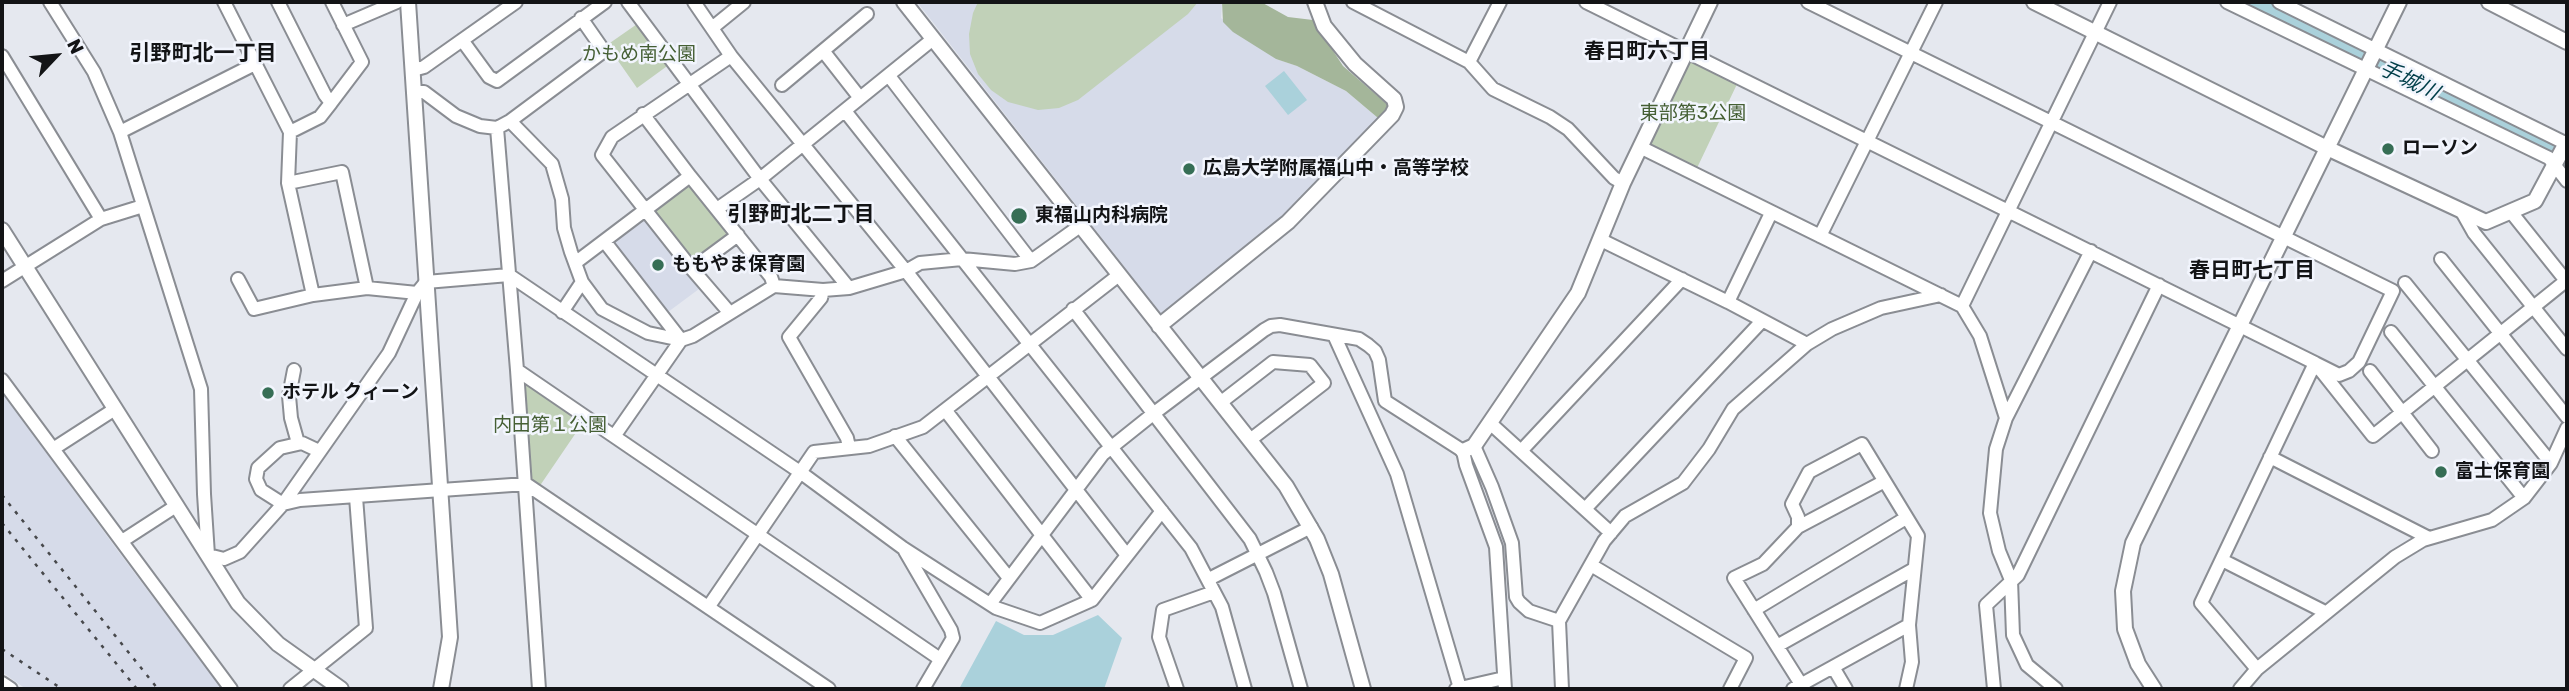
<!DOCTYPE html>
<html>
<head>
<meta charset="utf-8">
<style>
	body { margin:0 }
	#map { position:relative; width:2569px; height:691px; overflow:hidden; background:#e5e8ef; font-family:Rubik,sans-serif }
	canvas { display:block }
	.frame { position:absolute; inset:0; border:4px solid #131416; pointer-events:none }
	.north { position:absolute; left:21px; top:21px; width:70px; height:70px; -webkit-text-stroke:5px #f2f5fd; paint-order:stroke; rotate:64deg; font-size:19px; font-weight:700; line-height:28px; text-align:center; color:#131416 }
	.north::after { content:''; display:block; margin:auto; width:24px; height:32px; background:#131416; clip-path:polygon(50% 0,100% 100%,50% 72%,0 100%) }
</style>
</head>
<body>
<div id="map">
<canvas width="2569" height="691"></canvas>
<div class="frame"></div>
<div class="north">N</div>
</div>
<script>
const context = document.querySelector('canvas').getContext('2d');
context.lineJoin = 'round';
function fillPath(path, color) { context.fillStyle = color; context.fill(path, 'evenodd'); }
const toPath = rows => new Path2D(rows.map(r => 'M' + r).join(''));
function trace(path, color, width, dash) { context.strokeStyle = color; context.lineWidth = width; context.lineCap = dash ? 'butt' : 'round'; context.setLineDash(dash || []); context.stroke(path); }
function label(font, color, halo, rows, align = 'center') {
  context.font = font + ' Rubik,"Noto Sans JP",sans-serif'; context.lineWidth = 5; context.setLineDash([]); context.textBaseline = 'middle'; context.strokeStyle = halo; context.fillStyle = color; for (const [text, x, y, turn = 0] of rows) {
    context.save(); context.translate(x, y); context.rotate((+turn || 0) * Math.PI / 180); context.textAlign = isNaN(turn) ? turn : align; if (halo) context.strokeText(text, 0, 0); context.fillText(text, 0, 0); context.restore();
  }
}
const built = toPath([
	[917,2,1222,2,1221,18,1276,59,1297,66,1346,91,1378,118,1282,219,1163,316],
	[647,215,703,286,668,312,612,243],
	[2,392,118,551,222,689,26,689,2,672]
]);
const green = toPath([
	[978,2,1198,2,1188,14,1078,100,1059,108,1038,110,1008,102,991,90,978,74,970,54,969,34,973,13],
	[640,22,670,64,637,88,607,45],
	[1689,59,1738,82,1697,168,1648,145],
	[690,177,736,235,692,268,647,210],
	[520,374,586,418,537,490,528,484]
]);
const forest = toPath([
	[1222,2,1261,2,1288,17,1313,20,1343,66,1389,106,1378,118,1346,91,1297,66,1276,59,1233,32,1223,22]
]);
const water = toPath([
	[1284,71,1307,100,1288,115,1265,86],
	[1098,615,1122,638,1104,689,959,689,996,621,1024,635,1053,635]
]);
const river = toPath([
	[2250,2,2389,69,2567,160]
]);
const minor = toPath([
	[50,2,94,72,120,132,201,389,204,494,208,555,224,559,240,552,283,504,300,500,526,484,829,689],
	[224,2,290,132,320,117,331,103],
	[278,2,325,95,331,103,362,62,332,2],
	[628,2,760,179,849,288],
	[694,2,731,56,906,271,1126,554],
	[1353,2,1469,62,1493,89,1550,117,1568,129,1614,178,1623,183],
	[1586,2,2315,363,2373,436,2567,280],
	[1808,2,2393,291,2359,362,2349,371,2339,375,2315,363,2201,603,2257,669],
	[2227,2,2549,158,2567,181],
	[2279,2,2567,144],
	[343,25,397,2],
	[712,28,744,2],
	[462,40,489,77,497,81,605,2],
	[824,52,860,98],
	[2,56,101,219],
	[1469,62,1500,2],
	[413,70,424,67,516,2],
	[889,76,1031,261],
	[782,85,867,14],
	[414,92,424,92,456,116,480,126,497,128,510,121,604,51,581,18],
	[845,111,1191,548,1222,607,1245,689],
	[643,114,690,176],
	[510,121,552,164,562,199,564,228,571,252,582,282,602,309,648,333,681,340],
	[497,128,517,370,539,689],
	[120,132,255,64],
	[290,132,288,183,313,295],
	[1640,147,1962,306,1980,336,2006,418,1996,449,1990,513,1999,551,2011,580,2013,635,2027,665,2056,689],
	[288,183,342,172,367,288,417,293],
	[717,209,760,179,933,39],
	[2461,210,2474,233,2567,349],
	[2511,212,2567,282],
	[1820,236,1936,2],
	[1601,240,1728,302,1807,344],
	[605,242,681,340],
	[2441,259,2567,417],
	[575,263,690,176,771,277,774,286,693,336,681,340,615,435],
	[692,269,738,235],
	[238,279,254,309,313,295,367,288],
	[2,281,101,219,143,206],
	[2405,283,2551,463],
	[774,286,823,290,849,288,906,271,920,263,962,259,1015,264,1031,261,1080,226],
	[823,290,821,298,789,337,847,438,849,447],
	[1728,302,1771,213],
	[1962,306,2110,2],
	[1073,309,1250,539,1266,572,1274,593,1301,689],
	[562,312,582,282],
	[729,312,692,269,602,155,612,137,731,56],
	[2391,332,2524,498],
	[1334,335,1397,474,1460,688],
	[294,370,289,396,291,418,298,443],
	[517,370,940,659],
	[2370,371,2432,451],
	[2,380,231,689],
	[1220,403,1273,362,1310,365,1324,383,1250,440],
	[946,411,1092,600],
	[2006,418,2091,251],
	[1490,423,1611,533],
	[895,436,1009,578],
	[1474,446,1492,487,1512,543,1516,597,1519,602,1529,611,1559,621],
	[53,449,115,409],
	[319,451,302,443,280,448,258,468,256,479,261,490,283,504,389,353,417,293,426,282,509,275,800,472,903,548,996,608,1040,623,1092,600,1162,511],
	[1521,451,1682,279],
	[2270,457,2429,538],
	[1585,509,1762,321],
	[1798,527,1798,517,1792,504,1809,472,1862,444,1918,536,1909,625,1912,662,1906,689],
	[122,541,176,506],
	[905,551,951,630,953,638,923,689],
	[2222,560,2325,612],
	[1591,565,1746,658,1730,689],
	[1209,579,1311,527],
	[990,604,1103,454,1153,414,1264,330,1271,326,1280,325,1359,339,1368,345,1375,351,1379,360,1385,401,1463,451,1466,465,1496,547,1505,689],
	[709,606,814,452,869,446,923,427,1119,275],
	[1754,610,1906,518],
	[1777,646,1914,569],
	[1833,667,1846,689],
	[2,683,11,689],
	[290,689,366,628,356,497],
	[1177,689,1159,637,1163,610,1214,592],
	[1456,689,1504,678],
	[1562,689,1559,621,1604,541,1625,516,1683,483,1709,449,1733,409,1807,344,1832,329,1881,308,1941,295],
	[1793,689,1909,625],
	[1804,689,1734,578,1763,564,1798,527,1883,482],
	[1994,689,1986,605,2018,575,2159,285],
	[2240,689,2257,669,2395,557,2423,540,2492,520,2524,498,2551,463,2567,428]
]);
const tertiary = toPath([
	[408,2,450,637,441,689],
	[904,2,1286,486,1317,539,1331,574,1363,689],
	[2034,2,2327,148,2486,222,2535,201,2566,143],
	[2489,2,2567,42],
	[2,230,238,603,278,644,341,689],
	[1159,326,1288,222,1392,115,1396,107,1394,99,1355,64,1324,26,1315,2],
	[1463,451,1474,446,1578,293,1623,183,1710,2],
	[2154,689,2138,664,2125,629,2123,591,2133,543,2399,2]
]);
const rail = toPath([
	[2,495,158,689],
	[2,523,137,689],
	[2,649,62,689]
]);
const markers = [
	[2388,149,7,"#366e55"],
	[1189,169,7,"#366e55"],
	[1019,216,9,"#366e55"],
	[658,265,7,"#366e55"],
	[268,393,7,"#366e55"],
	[2441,472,7,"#366e55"]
];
const parkNames = [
	["かもめ南公園",639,55],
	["東部第3公園",1693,114],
	["内田第１公園",550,426]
];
const poiNames = [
	["ローソン",2402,149],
	["広島大学附属福山中・高等学校",1203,169],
	["東福山内科病院",1035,216],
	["ももやま保育園",672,265],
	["ホテル クィーン",282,393],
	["富士保育園",2455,472]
];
const neighbourhoodNames = [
	["春日町六丁目",1647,52],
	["引野町北一丁目",203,54],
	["引野町北二丁目",801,215],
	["春日町七丁目",2252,271]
];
const waterNames = [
	["手城川",2409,81,26]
];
fillPath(built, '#d6dbe9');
fillPath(green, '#c1d1b8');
fillPath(forest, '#a4b69a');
fillPath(water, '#aad1db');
trace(river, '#aad1db', 18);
trace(minor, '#8a8d93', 16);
trace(tertiary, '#8a8d93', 18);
trace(minor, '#fff', 12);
trace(tertiary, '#fff', 14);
trace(rail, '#47484b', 2.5, [3.5, 7]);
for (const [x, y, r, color] of markers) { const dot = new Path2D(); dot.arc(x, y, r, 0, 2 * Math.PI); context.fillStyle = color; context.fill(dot); trace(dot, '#f2f5fd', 2.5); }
label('19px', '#455f34', '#f2f5fd', parkNames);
label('bold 19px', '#131416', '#f2f5fd', poiNames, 'left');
label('bold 21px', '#131416', '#f2f5fd', neighbourhoodNames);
label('italic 21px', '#023f4a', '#f2f5fd', waterNames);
</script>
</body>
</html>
